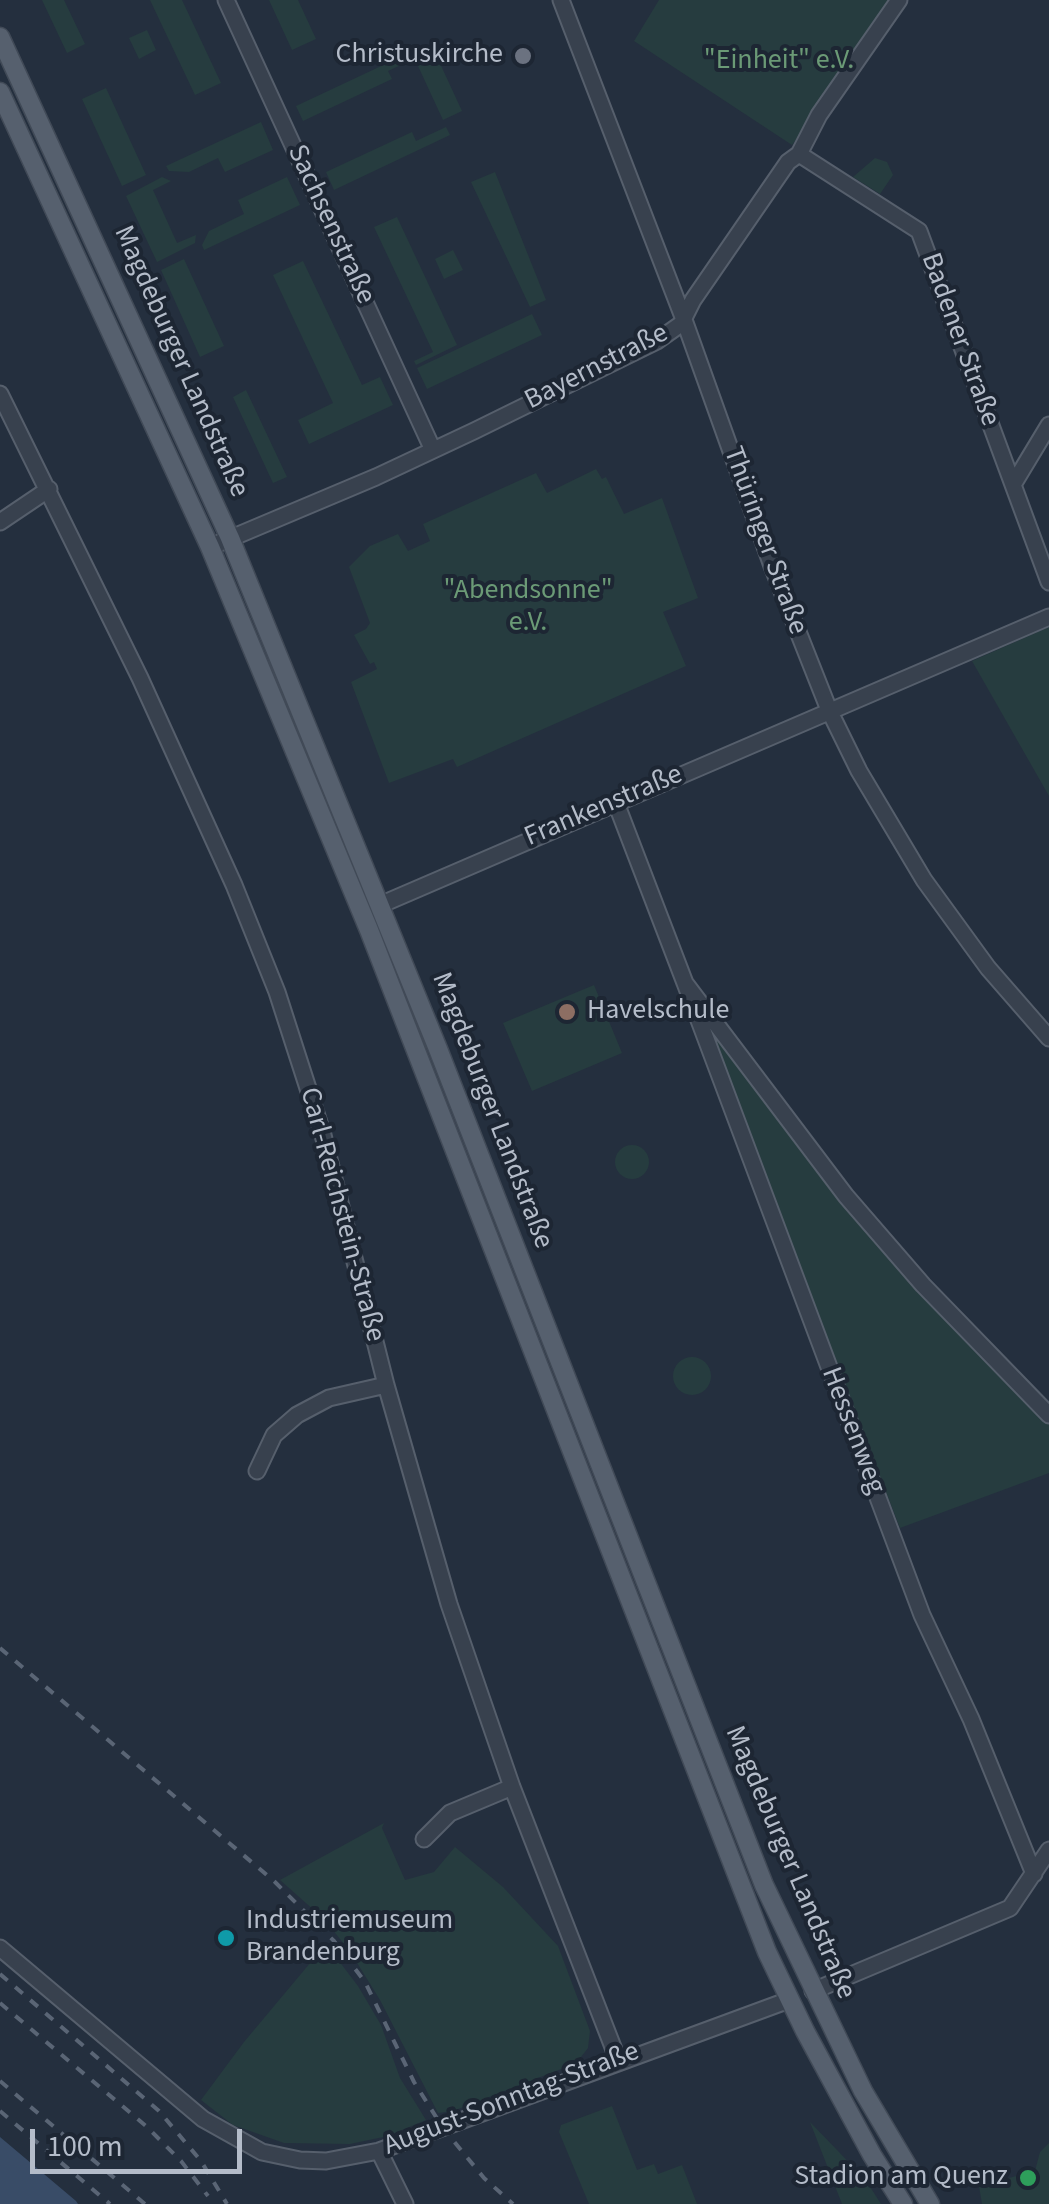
<!DOCTYPE html>
<html>
<head>
<meta charset="utf-8">
<style>
	body { margin:0 }
	#map { position:relative; width:1049px; height:2204px; overflow:hidden; background:#242f3e; font-family:"Source Sans 3",sans-serif }
	canvas { display:block }
	.scale { position:absolute; left:30px; top:2129px; width:212px; height:45px; box-sizing:border-box; border:5px solid #b4bcc9; border-top:0; padding-left:12px; font-size:30px; line-height:35px; white-space:nowrap; color:#b4bcc9; -webkit-text-stroke:8px #1d2633; paint-order:stroke }
</style>
</head>
<body>
<div id="map">
<canvas width="1049" height="2204"></canvas>
<div class="scale">100 m</div>
</div>
<script>
const context = document.querySelector('canvas').getContext('2d');
context.lineJoin = 'round';
function fillPath(path, color) { context.fillStyle = color; context.fill(path, 'evenodd'); }
const toPath = rows => new Path2D(rows.map(r => 'M' + r).join(''));
function trace(path, color, width, dash) { context.strokeStyle = color; context.lineWidth = width; context.lineCap = dash ? 'butt' : 'round'; context.setLineDash(dash || []); context.stroke(path); }
function label(font, color, halo, rows, align = 'center') {
  context.font = font + ' "Source Sans 3",sans-serif'; context.lineWidth = 8; context.setLineDash([]); context.textBaseline = 'middle'; context.strokeStyle = halo; context.fillStyle = color; for (const [text, x, y, turn = 0] of rows) {
    context.save(); context.translate(x, y); context.rotate((+turn || 0) * Math.PI / 180); context.textAlign = isNaN(turn) ? turn : align; if (halo) context.strokeText(text, 0, 0); context.fillText(text, 0, 0); context.restore();
  }
}
const green = toPath([
	[42,0,64,0,85,44,67,53],
	[150,0,182,0,221,83,195,95],
	[269,0,298,0,316,39,292,50],
	[659,0,903,0,792,145,634,41],
	[147,30,156,50,139,59,129,38],
	[411,52,414,59,388,71,392,79,303,121,296,106],
	[437,57,462,111,443,120,418,66],
	[106,88,146,175,122,186,82,99],
	[261,122,273,150,225,172,218,158,189,172,169,171,166,166],
	[446,127,450,135,334,190,326,172,412,132,416,141],
	[875,158,887,162,893,175,880,194,853,177],
	[495,172,546,300,530,307,471,182],
	[162,177,171,181,153,190,177,243,196,235,195,243,157,262,126,196],
	[287,177,300,205,204,250,202,245,209,231,244,214,238,200],
	[397,217,457,345,416,365,414,361,433,352,374,227],
	[453,250,463,270,444,279,435,259],
	[184,259,224,346,200,357,161,270],
	[303,261,362,385,380,377,393,405,309,444,298,420,333,403,273,275],
	[532,314,542,335,427,389,417,368],
	[246,390,287,477,273,483,233,397],
	[596,469,602,479,606,477,624,514,662,498,698,598,663,612,686,666,457,767,453,759,389,783,351,682,377,669,374,662,370,664,354,635,366,629,370,623,349,567,370,546,398,534,408,551,430,541,423,524,536,473,547,493],
	[1049,627,1049,796,972,661],
	[594,985,622,1053,532,1091,503,1023],
	[721,1037,774,1109,1049,1422,1049,1473,900,1528,712,1043],
	'615 1162a17 17 0 1 1 34 0a17 17 0 1 1-34 0Z',
	'673 1376a19 19 0 1 1 38 0a19 19 0 1 1-38 0Z',
	[384,1823,382,1828,405,1880,434,1872,455,1847,503,1887,558,1946,590,2031,588,2048,581,2057,569,2066,453,2111,438,2113,380,2000,351,1953,325,1920,280,1880],
	[326,1944,358,1986,381,2025,400,2078,426,2120,388,2136,350,2144,284,2143,233,2125,201,2100,244,2042],
	[612,2106,637,2170,654,2164,658,2174,682,2165,697,2204,589,2204,559,2132,561,2125],
	[810,2122,865,2179,881,2204,842,2204],
	[1049,2143,1049,2204,982,2204,979,2186,1035,2171,1040,2152]
]);
const water = toPath([
	[0,2137,76,2201,78,2204,0,2204]
]);
const minor = toPath([
	[226,0,433,450],
	[561,0,683,317,772,566,829,710,859,771,924,880,988,968,1049,1038],
	[799,154,919,231,1049,582],
	[0,394,140,678,234,885,277,992,323,1135,386,1385,449,1604,512,1787,618,2060],
	[1014,483,1049,425],
	[0,522,49,489],
	[210,547,376,477,474,431,657,341,681,324,693,300,788,162,799,154,819,115,899,0],
	[616,803,685,983],
	[380,905,1049,617],
	[257,1471,274,1435,297,1415,329,1398,386,1385],
	[424,1839,450,1813,512,1787],
	[1034,1874,971,1719,922,1615,685,983,846,1196,923,1285,1049,1415],
	[0,1948,203,2119,262,2152,300,2160,326,2161,379,2151,789,2000],
	[813,1991,1010,1908,1049,1850],
	[379,2151,405,2204]
]);
const major = toPath([
	[0,37,230,538,438,1049,764,1885,863,2091,930,2204],
	[0,92,210,547,369,930,767,1952,805,2031,872,2155,903,2204]
]);
const rail = toPath([
	[0,1648,275,1882,334,1941,365,1982,414,2082,443,2128,484,2178,513,2204],
	[0,1974,159,2111,201,2161,227,2204],
	[0,2003,146,2126,181,2161,208,2196],
	[0,2081,145,2204],
	[0,2111,110,2204]
]);
const markers = [
	[523,56,10,"#6b7280"],
	[567,1012,10,"#8d6e63"],
	[226,1938,10,"#0f9aa8"],
	[1028,2178,10,"#2e9e5b"]
];
const poiNames = [
	["Christuskirche",503,56],
	["Havelschule",587,1012,"left"],
	["Industriemuseum",246,1922,"left"],
	["Brandenburg",246,1954,"left"],
	["Stadion am Quenz",1008,2178]
];
const parkNames = [
	["\"Einheit\" e.V.",779,62],
	["\"Abendsonne\"",528,592],
	["e.V.",528,624]
];
const streetNames = [
	["Sachsenstraße",330,225,65],
	["Badener Straße",959,340,70],
	["Magdeburger Landstraße",180,362,66],
	["Bayernstraße",597,368,-27],
	["Thüringer Straße",764,541,70],
	["Frankenstraße",604,807,-23],
	["Magdeburger Landstraße",491,1111,69],
	["Carl-Reichstein-Straße",341,1215,75],
	["Hessenweg",852,1431,69],
	["Magdeburger Landstraße",789,1863,67],
	["August-Sonntag-Straße",512,2100,-21]
];
fillPath(green, '#263c3f');
fillPath(water, '#394c67');
trace(minor, '#565f6c', 19);
trace(major, '#414a57', 21);
trace(minor, '#38414e', 15);
trace(major, '#56606e', 18);
trace(rail, '#5a6575', 4, [10, 10]);
for (const [x, y, r, color] of markers) { const dot = new Path2D(); dot.arc(x, y, r, 0, 2 * Math.PI); context.fillStyle = color; context.fill(dot); trace(dot, '#1d2633', 4); }
label('28px', '#b4bcc9', '#1d2633', poiNames, 'right');
label('28px', '#6b9a76', '#1d2633', parkNames);
label('28px', '#b4bcc9', '#1d2633', streetNames);
</script>
</body>
</html>
